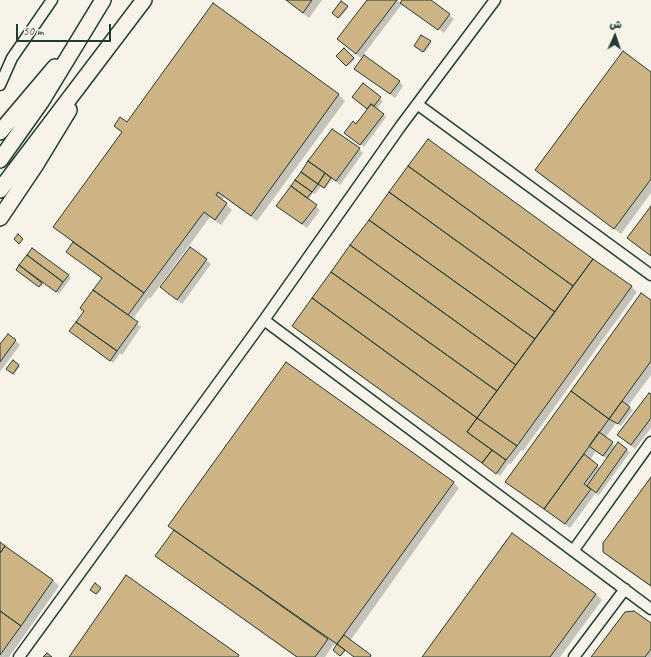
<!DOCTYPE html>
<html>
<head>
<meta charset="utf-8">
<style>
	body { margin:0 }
	#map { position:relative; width:651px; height:657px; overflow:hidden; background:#f7f3e8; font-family:Caveat,"Playpen Sans Arabic",sans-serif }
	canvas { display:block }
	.north { position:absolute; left:595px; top:16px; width:40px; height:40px; -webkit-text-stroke:3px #f7f3e8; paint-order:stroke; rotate:3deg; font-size:11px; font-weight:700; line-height:16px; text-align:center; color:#1f3d34 }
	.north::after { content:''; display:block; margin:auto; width:14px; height:18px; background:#1f3d34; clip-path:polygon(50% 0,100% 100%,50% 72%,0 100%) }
	.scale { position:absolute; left:16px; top:24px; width:95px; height:18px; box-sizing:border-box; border:2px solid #1f3d34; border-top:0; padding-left:5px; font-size:12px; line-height:14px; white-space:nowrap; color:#1f3d34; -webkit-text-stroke:3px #f7f3e8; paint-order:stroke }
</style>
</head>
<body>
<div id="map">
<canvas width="651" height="657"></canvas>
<div class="north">ش</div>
<div class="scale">50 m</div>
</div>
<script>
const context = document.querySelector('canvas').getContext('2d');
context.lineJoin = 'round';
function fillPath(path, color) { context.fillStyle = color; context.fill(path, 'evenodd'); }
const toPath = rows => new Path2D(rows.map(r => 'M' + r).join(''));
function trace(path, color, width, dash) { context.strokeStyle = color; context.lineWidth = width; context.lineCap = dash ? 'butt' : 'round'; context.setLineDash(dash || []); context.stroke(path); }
const shadow = toPath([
	[286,0,322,0,309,18],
	[369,0,397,0,401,4,402,0,429,0,454,19,443,34,443,32,402,4,361,58,338,39],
	[342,2,348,8,340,18,333,13],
	[214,5,339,95,345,101,257,221,224,197,222,200,232,210,221,225,210,217,150,299,149,297,132,320,141,327,122,355,120,353,113,363,70,331,85,311,102,279,67,252,74,243,54,227,123,133,115,126,127,124],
	[430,42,431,43,425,53,416,47],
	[344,49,355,59,348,66,337,56],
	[356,69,399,81,403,86,395,98],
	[651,73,651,193,621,234,542,176,536,170],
	[363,85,383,101,377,109,386,117,364,147,348,135,368,109,356,100],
	[428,141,631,286,637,292,523,451,521,450,511,464,509,463,500,476,482,464,493,450,490,450,481,463,299,332,293,326],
	[359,149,363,153,340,185,332,179,325,189,321,186,315,194,313,193,308,200,320,210,307,228,277,206],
	[190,248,211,264,182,304,161,287],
	[32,250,71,278,59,294,44,283,41,287,17,270],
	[651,301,651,375,628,406,633,410,621,426,616,423,605,438,616,447,618,444,630,452,599,495,591,488,590,489,595,494,570,528,513,488,507,482],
	[596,451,607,459,600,468,590,460],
	[15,340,20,345,0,372,0,346],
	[13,362,20,367,14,374,8,369],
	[651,395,651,428,635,449,619,435],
	[651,479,651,587,610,558,604,552],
	[453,482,459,488,350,641,372,657,355,657,346,650,342,656,334,650,337,646,334,644,325,657,296,657,163,562,157,556,175,531,169,526],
	[0,544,53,580,59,586,9,657,0,657],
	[95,585,101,590,97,595,91,590],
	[596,594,602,600,560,657,423,657],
	[651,625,651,657,592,657]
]);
const building = toPath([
	[286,0,312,0,303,13,286,0],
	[367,0,397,0,356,54,337,39,367,0],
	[402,0,431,0,450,14,438,30,400,3,402,0],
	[341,1,348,6,338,18,332,13,341,1],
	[213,3,339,94,251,216,218,192,216,195,227,203,215,220,204,212,144,293,53,227,122,132,114,126,120,117,127,122,213,3],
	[421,35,431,41,423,52,414,46,421,35],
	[344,48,354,58,346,66,336,56,344,48],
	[623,51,651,72,651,179,614,229,535,170,623,51],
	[364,55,400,81,390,94,354,69,364,55],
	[363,83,381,97,374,106,371,104,367,109,352,97,363,83],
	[371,104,384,114,360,145,344,133,353,121,356,124,371,104],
	[332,129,360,148,336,181,308,161,332,129],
	[428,139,593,259,573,286,408,166,428,139],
	[308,161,325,173,318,184,301,172,308,161],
	[408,166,573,286,555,312,389,192,408,166],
	[301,172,318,184,312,192,295,180,301,172],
	[325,173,331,178,324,188,318,184,325,173],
	[295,180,312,192,307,198,291,186,295,180],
	[291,186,317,205,302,224,276,206,291,186],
	[389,192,555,312,535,339,369,220,389,192],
	[651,206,651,256,627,238,651,206],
	[369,220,535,339,516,365,350,245,369,220],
	[18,234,23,239,19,244,14,239,18,234],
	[73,242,144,293,128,315,93,290,102,278,66,252,73,242],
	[350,245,516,365,497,391,331,272,350,245],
	[190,247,207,259,177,300,160,287,190,247],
	[32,248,69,275,63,282,27,255,32,248],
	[27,255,63,282,56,292,19,265,27,255],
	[593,259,632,286,517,446,477,418,593,259],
	[19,265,42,283,39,287,16,270,19,265],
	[331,272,497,391,477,418,312,298,331,272],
	[93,290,138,322,117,351,76,322,84,311,80,308,93,290],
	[641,293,651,300,651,361,609,419,571,391,641,293],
	[312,298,477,418,467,432,492,450,482,463,292,326,312,298],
	[76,322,117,351,110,361,69,331,76,322],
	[8,334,16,340,0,362,0,344,8,334],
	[13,360,19,365,13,374,6,369,13,360],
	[286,362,454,482,337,644,168,526,286,362],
	[571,391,609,419,544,509,505,482,571,391],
	[649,393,651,394,651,418,631,445,617,435,649,393],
	[622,401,630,407,618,424,609,419,622,401],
	[477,418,517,446,506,460,467,432,477,418],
	[599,432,613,442,603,456,589,446,599,432],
	[618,442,627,449,596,493,587,486,618,442],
	[492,450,506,460,496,474,482,463,492,450],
	[584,454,598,465,584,484,591,489,565,524,544,509,584,454],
	[651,477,651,586,603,552,603,543,651,477],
	[174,530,328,639,315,657,297,657,155,556,174,530],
	[512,533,596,594,550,657,422,657,512,533],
	[0,542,5,546,0,553,0,542],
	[5,546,53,580,21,626,0,611,0,553,5,546],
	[126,575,239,655,238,657,69,657,126,575],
	[95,583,101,588,96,594,90,590,95,583],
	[0,611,21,626,0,655,0,611],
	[634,611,651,623,651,649,645,657,591,657,625,612,634,611],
	[344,635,371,655,370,657,354,657,337,644,344,635],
	[337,644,345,650,340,656,333,650,337,644],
	[47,653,52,657,43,657,47,653]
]);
const minor = toPath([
	[0,85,12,58,52,0],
	[417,104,651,275],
	[264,320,651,609],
	[573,551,651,442],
	[19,657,264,320,400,127,495,0],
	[574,657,625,589]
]);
const secondary = toPath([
	[0,132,55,67],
	[0,160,41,102,103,0],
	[0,190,144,0],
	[0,218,35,166,69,110]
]);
fillPath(shadow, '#0003');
fillPath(building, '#ceb484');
trace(building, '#1f3d34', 1);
trace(minor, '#1f3d34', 13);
trace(secondary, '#1f3d34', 18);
trace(minor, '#f7f3e8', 10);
trace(secondary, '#f7f3e8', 15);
</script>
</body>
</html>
